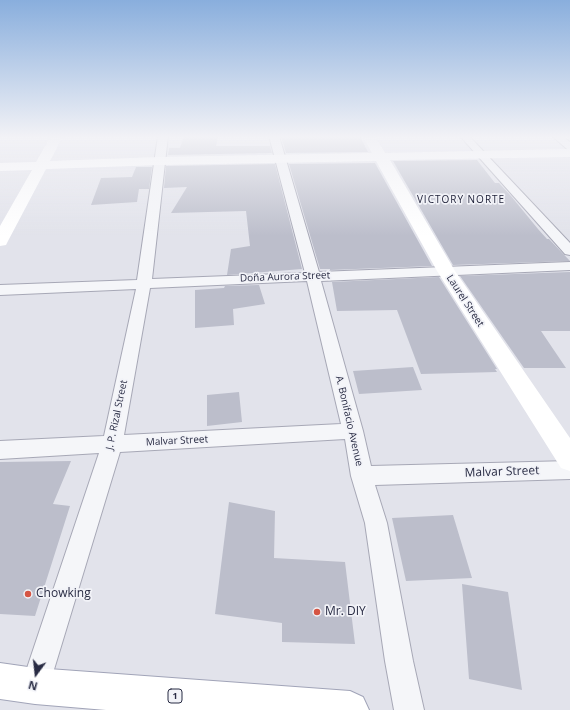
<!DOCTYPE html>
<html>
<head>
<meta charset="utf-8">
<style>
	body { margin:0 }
	#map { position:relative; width:570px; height:710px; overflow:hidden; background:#e2e3eb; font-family:"Open Sans",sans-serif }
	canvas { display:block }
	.north { position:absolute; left:16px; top:654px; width:40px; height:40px; -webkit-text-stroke:3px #f2f3f8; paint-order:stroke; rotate:195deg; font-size:11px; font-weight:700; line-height:16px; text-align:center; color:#292c44 }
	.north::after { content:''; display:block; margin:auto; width:14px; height:18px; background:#292c44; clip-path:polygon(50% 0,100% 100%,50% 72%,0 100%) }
</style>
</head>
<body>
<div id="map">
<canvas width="570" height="710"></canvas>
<div class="north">N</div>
</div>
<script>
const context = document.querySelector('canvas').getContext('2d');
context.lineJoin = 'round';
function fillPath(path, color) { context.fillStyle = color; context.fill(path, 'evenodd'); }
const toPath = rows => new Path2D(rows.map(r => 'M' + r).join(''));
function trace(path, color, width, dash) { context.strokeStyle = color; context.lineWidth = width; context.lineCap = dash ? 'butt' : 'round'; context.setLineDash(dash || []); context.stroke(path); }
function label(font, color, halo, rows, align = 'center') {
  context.font = font + ' "Open Sans",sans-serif'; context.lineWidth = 3.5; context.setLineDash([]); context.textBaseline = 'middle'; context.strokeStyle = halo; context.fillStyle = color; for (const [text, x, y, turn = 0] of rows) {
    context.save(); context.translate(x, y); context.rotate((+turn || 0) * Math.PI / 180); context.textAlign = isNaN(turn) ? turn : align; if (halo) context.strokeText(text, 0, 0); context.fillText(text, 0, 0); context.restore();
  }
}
const building = toPath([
	[184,136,218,136,216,146,270,146,272,153,168,155,169,148,180,148],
	[308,136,360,136,368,152,286,153,281,137],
	[477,160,495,183,499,183,511,196,538,229,547,239,549,239,570,261,453,265,393,161],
	[375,163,432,266,330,270,330,269,320,269,289,164],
	[275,164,302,269,227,275,231,249,250,246,246,211,171,213,187,187,164,188,166,166],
	[136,167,152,167,149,189,139,189,137,202,91,205,101,178,132,177],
	[570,272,570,331,541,331,566,368,524,368,460,276],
	[439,277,497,369,495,369,497,372,421,374,397,310,337,311,332,282],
	[259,285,265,304,233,309,234,325,195,328,195,290,224,288,225,286],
	[413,367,422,390,359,394,353,371],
	[239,392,242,422,207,426,207,395],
	[71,461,53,504,70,506,35,616,0,614,0,462],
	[229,502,275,511,274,558,345,562,355,644,282,642,282,623,215,614],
	[453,515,472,578,406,581,392,518],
	[462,584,508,592,522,690,469,679]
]);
const street = toPath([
	[158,136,168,136,152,279,305,273,269,136,279,136,319,272,570,262,570,270,321,281,363,431,371,466,570,461,570,479,375,485,387,523,413,661,424,710,394,710,385,661,365,523,351,476,345,439,120,452,49,686,45,696,35,700,25,696,21,686,99,453,0,459,0,441,104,436,136,289,0,295,0,285,137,280,158,136],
	[307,281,341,424,124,435,150,288,307,281],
	[460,136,469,136,570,243,570,255,565,254,460,136],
	[552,136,562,136,570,142,570,150,567,149,552,136]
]);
const secondary = toPath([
	[51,136,63,136,50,161,160,157,372,153,363,136,375,136,385,153,570,149,570,157,390,160,455,271,570,438,570,471,561,468,437,271,376,161,160,165,46,169,8,241,6,245,0,246,0,226,32,170,0,171,0,163,36,162,51,136]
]);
const primary = toPath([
	[0,663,35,668,350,691,363,697,369,710,106,710,35,704,0,699,0,663]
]);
const markers = [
	[28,594,4,"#d55443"],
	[317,612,4,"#d55443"]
];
const shields = [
	[175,696,14]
];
const shieldNames = [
	["1",175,696]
];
const farQuarternames = [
	["VICTORY NORTE",461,200]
];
const streetNames = [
	["Doña Aurora Street",285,277,-2],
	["Laurel Street",465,301,57],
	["J. P. Rizal Street",117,415,-78],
	["A. Bonifacio Avenue",349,421,77],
	["Malvar Street",177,441,-3]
];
const nearStreetnames = [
	["Malvar Street",502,472,-2]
];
const nearPoinames = [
	["Chowking",36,594],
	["Mr. DIY",325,612]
];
fillPath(building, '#bcbecb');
trace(street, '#a7a8b6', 2);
trace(primary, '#a1a4b8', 2);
fillPath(street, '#f5f6f9');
fillPath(secondary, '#fff');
fillPath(primary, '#fff');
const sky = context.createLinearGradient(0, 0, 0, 236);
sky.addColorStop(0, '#89aedd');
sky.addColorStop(0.58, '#f2f2f6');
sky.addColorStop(1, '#f2f2f600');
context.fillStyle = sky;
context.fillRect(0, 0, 570, 236);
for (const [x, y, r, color] of markers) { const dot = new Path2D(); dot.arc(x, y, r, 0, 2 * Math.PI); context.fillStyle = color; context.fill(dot); trace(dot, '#f2f3f8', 1.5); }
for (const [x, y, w] of shields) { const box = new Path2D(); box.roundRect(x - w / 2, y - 7, w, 14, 3); context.fillStyle = '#f2f3f8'; context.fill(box); trace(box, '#292c44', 1); }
label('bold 9px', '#292c44', null, shieldNames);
context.letterSpacing = '1px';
label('10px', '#1b1d35', '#f2f3f8', farQuarternames);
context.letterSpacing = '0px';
label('10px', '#292c44', '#f2f3f8', streetNames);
label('12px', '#292c44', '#f2f3f8', nearStreetnames);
label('12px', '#292c44', '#f2f3f8', nearPoinames, 'left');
</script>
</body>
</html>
